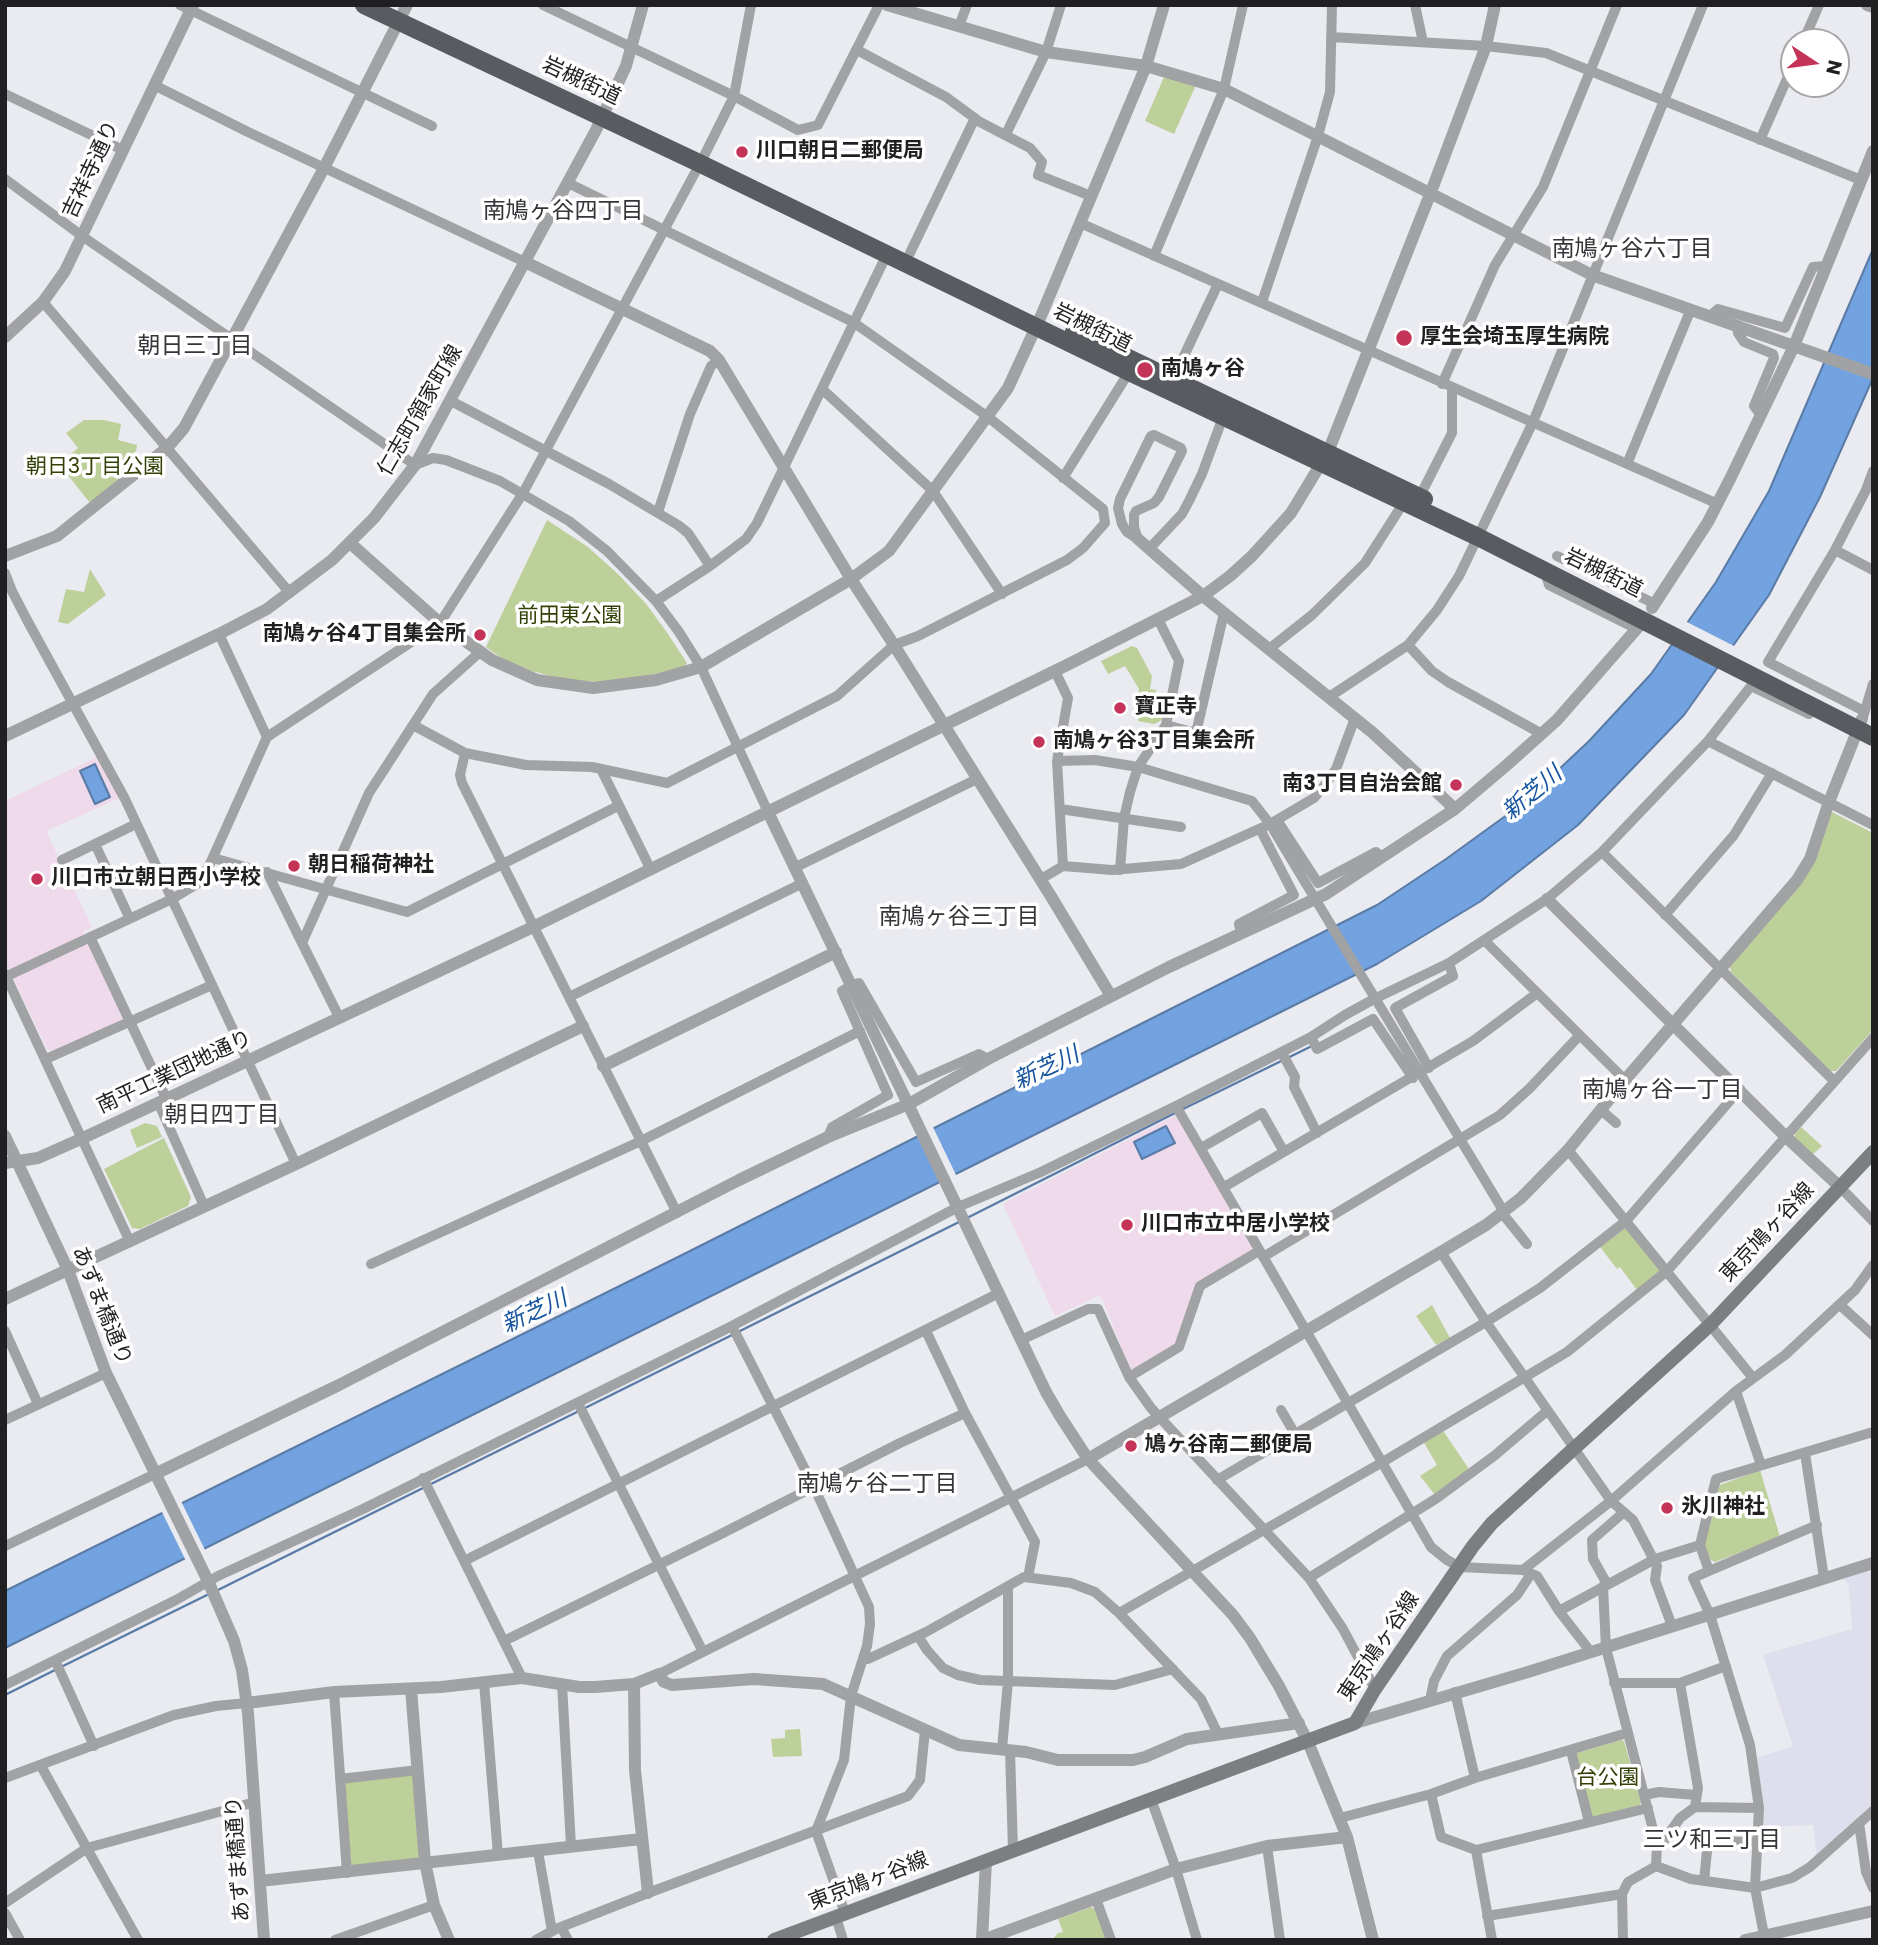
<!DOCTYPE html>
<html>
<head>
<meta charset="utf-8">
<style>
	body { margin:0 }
	#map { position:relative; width:1878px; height:1945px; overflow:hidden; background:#eaeaf1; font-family:Poppins,sans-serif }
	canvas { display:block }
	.frame { position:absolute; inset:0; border:7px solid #201f22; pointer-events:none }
	.north { position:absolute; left:1780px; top:28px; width:70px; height:70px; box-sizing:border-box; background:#fff; border:2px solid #a6a5a7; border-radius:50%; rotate:103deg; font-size:19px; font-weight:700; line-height:28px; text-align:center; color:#201f22 }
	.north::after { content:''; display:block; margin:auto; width:24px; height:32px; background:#c43459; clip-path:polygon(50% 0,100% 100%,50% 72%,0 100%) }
</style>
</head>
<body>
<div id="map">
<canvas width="1878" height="1945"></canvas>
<div class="frame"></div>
<div class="north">N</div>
</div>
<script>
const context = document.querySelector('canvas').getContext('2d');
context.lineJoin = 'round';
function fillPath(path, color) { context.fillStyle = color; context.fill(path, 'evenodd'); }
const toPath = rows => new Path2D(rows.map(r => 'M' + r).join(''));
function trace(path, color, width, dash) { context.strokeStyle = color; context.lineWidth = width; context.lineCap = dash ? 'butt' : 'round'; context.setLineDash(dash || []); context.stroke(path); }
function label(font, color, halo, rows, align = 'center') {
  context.font = font + ' Poppins,"Noto Sans JP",sans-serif'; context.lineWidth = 7; context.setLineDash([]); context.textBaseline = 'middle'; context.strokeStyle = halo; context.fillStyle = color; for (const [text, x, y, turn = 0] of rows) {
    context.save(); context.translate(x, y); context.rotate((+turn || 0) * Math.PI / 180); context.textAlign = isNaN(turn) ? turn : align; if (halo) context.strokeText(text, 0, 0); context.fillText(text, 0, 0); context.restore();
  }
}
const built = toPath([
	[1873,1569,1873,1808,1817,1856,1813,1825,1762,1827,1753,1759,1793,1746,1763,1655,1852,1629,1849,1586,1843,1578]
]);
const education = toPath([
	[97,757,119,796,118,799,46,831,92,927,83,932,122,1016,121,1022,54,1051,47,1049,5,961,5,801],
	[1176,1115,1253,1246,1251,1251,1196,1284,1176,1345,1134,1371,1130,1369,1102,1298,1098,1296,1055,1316,1003,1204]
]);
const green = toPath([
	[1164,77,1196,85,1174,134,1145,121],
	[84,420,104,420,121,424,118,440,137,445,136,451,121,463,128,473,90,503,59,464,78,448,66,433],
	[547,520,588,547,619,575,647,605,668,634,687,663,684,667,646,676,604,682,569,681,532,671,504,660,486,647],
	[90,569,106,595,68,624,58,622,66,589,84,592],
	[1132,646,1137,648,1152,676,1150,689,1156,690,1154,706,1168,709,1166,718,1154,724,1138,721,1142,701,1137,699,1139,689,1125,666,1108,674,1101,661],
	[1832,812,1873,833,1873,1030,1836,1071,1830,1071,1731,972,1730,966,1799,884],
	[145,1123,157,1126,162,1137,137,1148,130,1130],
	[1801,1127,1822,1146,1812,1155,1795,1138,1795,1134],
	[164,1138,191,1197,188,1206,140,1229,132,1228,104,1169],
	[1625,1228,1627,1228,1661,1268,1660,1272,1637,1290,1620,1267,1617,1269,1600,1247],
	[1432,1305,1450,1338,1436,1345,1416,1316],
	[1442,1429,1469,1469,1435,1495,1420,1476,1437,1465,1423,1441],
	[1760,1470,1780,1537,1715,1562,1711,1560,1704,1544,1720,1485],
	[800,1729,802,1756,773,1757,771,1739,785,1738,785,1730],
	[1621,1740,1624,1741,1641,1802,1639,1807,1595,1817,1592,1816,1575,1755,1577,1753],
	[411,1774,413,1776,419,1856,416,1859,354,1866,351,1864,345,1785,347,1782],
	[1091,1907,1095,1909,1107,1940,1052,1940,1058,1933,1063,1932,1058,1919]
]);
const water = toPath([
	[1873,249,1873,378,1820,497,1769,595,1684,715,1578,825,1481,901,1377,964,5,1648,5,1591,684,1254,1377,905,1446,859,1522,804,1589,741,1651,674,1716,582,1769,491,1873,249],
	[95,764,110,797,95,804,80,771,95,764],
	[1166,1126,1175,1143,1142,1159,1134,1142,1166,1126]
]);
const pier = toPath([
	[1685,621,1736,647,1721,669,1669,643],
	[932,1125,957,1177,941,1185,916,1133],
	[181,1501,206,1552,186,1561,161,1510]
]);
const stream = toPath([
	[1183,1109,1312,1046],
	[967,1218,1177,1112],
	[738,1332,961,1221],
	[585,1408,732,1335],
	[431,1484,579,1411],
	[218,1590,425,1487],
	[61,1667,209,1594],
	[5,1695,55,1670]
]);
const minor = toPath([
	[180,5,432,126],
	[543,5,734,96,798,130,818,125,879,5],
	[1415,5,1423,42],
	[959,26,967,5],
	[1331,37,1486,46,1546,53,1861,180],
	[1803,42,1819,5],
	[857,50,946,97,980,122,1030,148,1042,162,1038,175,1091,196],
	[154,85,248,132,525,262],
	[5,94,123,150],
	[1006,134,1046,52,1061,5],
	[1760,140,1794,63],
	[5,179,82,236,415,465,433,458,446,460,500,481,569,521,607,551,656,601,679,632,701,667,768,812],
	[1080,223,1718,504],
	[910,253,975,118],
	[1154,256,1224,89,1243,5],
	[43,302,290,593],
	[1262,302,1318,136,1330,92,1332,5],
	[1710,316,1718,309,1785,328,1813,267,1825,266],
	[1737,325,1738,333,1744,342,1773,354,1774,358,1754,406,1760,414],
	[1173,379,1218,284],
	[1442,384,1495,265,1543,187,1617,5],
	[822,389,933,491,1002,594],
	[451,401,609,484,678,525,688,533,710,566],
	[1154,435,1181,448,1182,451,1159,497,1154,503,1136,511,1134,515,1134,527,1138,539,1127,532,1122,524,1118,508,1120,499,1151,436,1154,435],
	[1627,464,1691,309],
	[1063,478,1129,372],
	[1420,496,1452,433,1452,388],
	[658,512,690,414,711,366,719,360],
	[1149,549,1182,514,1189,501,1202,474,1223,417],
	[1835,550,1873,570],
	[1557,556,1655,604],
	[1545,572,1549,585,1637,629],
	[5,573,12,591,27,620,125,799,296,1164],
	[656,601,710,566,746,539,757,523,887,254],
	[1408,645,1432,671,1448,682,1542,734],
	[1269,649,1312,615,1365,563,1404,502],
	[1329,697,1408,645,1437,610,1459,576,1533,422,1703,5],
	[1864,711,1768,662,1835,550,1866,490,1873,471],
	[1863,717,1873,684],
	[413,725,465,753,526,765,592,767,667,783,837,696,894,645,918,636,1067,560,1083,548,1105,523,1103,509,988,417,853,322,568,183],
	[1166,725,1196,733,1224,613],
	[267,737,440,623,523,493,705,154,734,96,751,5],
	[1708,741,1873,825],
	[465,753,460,775,462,783,677,1213],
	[1057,761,1095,760,1138,767,1252,801,1270,824,1504,1212],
	[601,769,651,870],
	[1060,809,1181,827],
	[1277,820,1318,883,1376,852,1383,857],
	[95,844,129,917],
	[1602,852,1834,1081],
	[213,858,407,912,618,806],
	[62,860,136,824],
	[1063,866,1112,870,1181,864,1270,824,1314,798,1324,786,1336,769,1355,718],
	[796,867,977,779],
	[1120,870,1124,818,1130,792,1138,767,1166,725,1179,661,1158,619],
	[267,872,302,943],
	[1041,879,1063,866,1057,761,1068,698,1055,671],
	[1665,915,1734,835,1772,773],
	[1241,933,1239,924,1294,895,1260,829],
	[90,937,166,1098],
	[1485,941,1625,1080],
	[5,974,130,1242],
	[5,977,172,899,197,884,209,866,267,737,219,634],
	[569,997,803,883],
	[339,1017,302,943,369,793,433,694,480,652],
	[1311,1037,1317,1049,1373,1019,1413,1078],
	[1282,1053,1295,1077,1294,1087,1317,1133],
	[46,1059,212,985],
	[1429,1068,1395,1008,1453,976,1449,963],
	[158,1102,204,1206],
	[1176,1106,1431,1547,1447,1560,1460,1567,1523,1570,1537,1576,1559,1611,1590,1651],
	[1601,1110,1616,1123],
	[828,1137,832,1127,888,1095,842,991,852,985,859,983,916,1082,979,1054,988,1059],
	[1201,1148,1262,1113,1284,1152],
	[1568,1150,1753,1378],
	[1224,1187,1473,1041,1536,994],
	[1840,1187,1873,1221],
	[1502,1213,1527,1244],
	[1441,1252,1486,1322,1611,1501,1633,1520,1657,1566,1655,1580,1672,1626],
	[1263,1257,1500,1115,1530,1088,1579,1036],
	[371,1264,641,1141,860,1031],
	[1840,1305,1873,1335],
	[732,1326,814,1487,869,1607,870,1624,867,1646,851,1696,844,1760,816,1831,845,1913],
	[5,1331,38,1404],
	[926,1331,965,1413,1035,1542,1028,1577],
	[1021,1340,1088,1309,1098,1309,1129,1377,1151,1408,1309,1578,1343,1629,1375,1689],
	[1129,1377,1179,1347,1200,1286,1259,1251],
	[1736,1391,1761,1465],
	[578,1403,703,1652],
	[1281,1410,1295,1434],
	[5,1420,106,1373],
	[1805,1453,1824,1578],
	[423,1478,522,1678],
	[1217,1480,1486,1322,1540,1288,1626,1221,1740,1089],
	[1700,1545,1709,1571,1693,1578,1710,1615,1750,1745,1759,1808,1755,1888,1764,1935],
	[5,1546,155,1474],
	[464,1561,999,1293],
	[1523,1570,1611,1501,1736,1391,1785,1355,1855,1290,1873,1265],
	[1709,1571,1817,1525],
	[1309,1578,1437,1498,1494,1456,1547,1411],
	[1607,1584,1593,1559,1592,1540,1624,1512],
	[1603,1586,1606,1648,1657,1845,1656,1866],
	[1559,1611,1655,1559,1700,1545,1716,1479,1873,1432],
	[1119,1613,1381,1463,1567,1352,1667,1271,1873,1038],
	[918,1636,927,1650,943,1668,958,1675,980,1680,1115,1685,1173,1669],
	[504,1641,719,1535,900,1443,965,1413],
	[863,1658,868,1659,926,1632,1024,1577,1071,1583,1095,1592,1119,1613,1201,1699,1218,1734],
	[55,1660,94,1746],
	[659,1674,1088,1459],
	[484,1682,498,1855],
	[1614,1683,1680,1683,1726,1666],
	[562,1684,571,1846],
	[5,1685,176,1600,218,1576,363,1509,732,1326,958,1207,1041,1172,1176,1106,1311,1037,1345,1015,1374,999,1449,963,1547,899,1602,852,1708,741,1751,686,1809,714],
	[334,1692,347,1873],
	[1455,1692,1475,1778],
	[1430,1700,1434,1681,1447,1656,1517,1595,1531,1574],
	[1002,1749,1008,1681,1008,1586],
	[1010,1750,1013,1850],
	[1571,1751,1589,1822],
	[41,1766,138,1940],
	[5,1778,174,1715,216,1706,247,1703],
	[340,1779,418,1770],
	[1431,1794,1441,1837,1476,1850,1648,1808],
	[1644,1795,1659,1792,1696,1795],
	[1151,1799,1176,1869,1197,1940],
	[1695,1807,1759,1808],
	[1340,1818,1431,1794,1475,1778,1627,1733],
	[1859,1823,1866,1872,1873,1888],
	[1657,1845,1663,1842,1680,1818,1695,1807,1698,1788,1680,1683],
	[1267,1846,1280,1940],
	[1476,1850,1492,1940],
	[538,1851,552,1931],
	[1704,1881,1708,1841,1757,1842],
	[1622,1894,1623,1940],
	[1096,1899,1111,1940],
	[5,1903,87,1848,255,1802],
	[5,1913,20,1940],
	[1487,1916,1622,1894,1628,1882,1656,1866,1691,1879,1748,1887,1755,1888,1792,1878,1810,1867,1873,1811],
	[836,1917,843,1940],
	[561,1927,568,1940],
	[335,1940,434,1905],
	[536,1940,556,1929,648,1893,908,1796,920,1780,925,1730]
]);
const tertiary = toPath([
	[887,5,1046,52,1146,66,1224,89,1592,275,1873,374],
	[1867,5,1873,7],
	[525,262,710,351,719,360,851,579,894,645,1052,898,1111,996],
	[5,337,43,302,65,271,193,5],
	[1138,539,1203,596,1373,733,1455,809],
	[350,543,440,623,492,660,537,680,593,688,656,680,701,667,851,579,889,551,1008,388,1041,316,1146,66,1164,5],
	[5,556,57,536,167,448,184,428,324,168,407,5],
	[1652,608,1708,522,1731,477,1794,346,1873,151],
	[5,736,219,634,267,609,332,560,374,518,415,465,596,130,626,66,643,5],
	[768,812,1046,1392,1060,1416,1088,1459,1233,1615,1250,1638,1279,1686,1308,1742,1347,1837,1373,1940],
	[1547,899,1785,1136,1840,1187],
	[603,1066,836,952],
	[5,1136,68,1270,106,1373,208,1581,234,1641,242,1670,248,1713,264,1940],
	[5,1163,38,1158,83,1138,533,927,1069,664,1203,596,1230,576,1252,556,1291,513,1328,452,1431,192,1486,46,1495,5],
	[5,1299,296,1164,583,1026],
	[1088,1459,1441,1252,1486,1225,1521,1198,1568,1150,1625,1080,1797,880,1810,859,1829,802,1862,719],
	[155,1474,339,1385,739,1180,828,1137,909,1104,988,1059,1169,967,1326,894,1455,809,1508,764,1557,720,1640,625],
	[634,1684,635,1770,648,1893],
	[411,1689,425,1862,434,1905,449,1940],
	[247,1703,334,1692,441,1687,522,1678,579,1687,595,1687,634,1684,659,1674,664,1682,672,1685,754,1679,823,1684,959,1745,1026,1752,1058,1760,1133,1760,1145,1757,1187,1739,1299,1723],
	[1355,1723,1528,1672,1873,1563],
	[260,1881,641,1839],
	[982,1940,986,1861],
	[983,1940,1176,1869,1267,1846,1347,1837],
	[1745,1940,1873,1911]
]);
const secondary = toPath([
	[774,1940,1355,1723,1375,1689,1473,1546,1492,1523,1711,1324,1873,1152]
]);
const trunk = toPath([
	[364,5,699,163,1129,372,1478,537,1873,737],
	[1074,332,1424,499]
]);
const markers = [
	[742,152,7,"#c43459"],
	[1404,338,9,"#c43459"],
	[1145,370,9,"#c43459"],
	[480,635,7,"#c43459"],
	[1120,708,7,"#c43459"],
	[1039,742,7,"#c43459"],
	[1456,785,7,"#c43459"],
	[294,866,7,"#c43459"],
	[37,879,7,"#c43459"],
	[1127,1225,7,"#c43459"],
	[1131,1446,7,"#c43459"],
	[1667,1508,7,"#c43459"]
];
const streetNames = [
	["岩槻街道",581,82,25],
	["吉祥寺通り",92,170,-65],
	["岩槻街道",1092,329,26],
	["仁志町領家町線",421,411,-60],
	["岩槻街道",1603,574,26],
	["南平工業団地通り",175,1073,-25],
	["東京鳩ヶ谷線",1768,1233,-47],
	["あずま橋通り",101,1306,68],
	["東京鳩ヶ谷線",1380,1647,-56],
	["あずま橋通り",239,1859,-94],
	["東京鳩ヶ谷線",869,1882,-21]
];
const poiNames = [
	["川口朝日二郵便局",756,152],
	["厚生会埼玉厚生病院",1420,338],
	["南鳩ヶ谷",1161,370],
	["南鳩ヶ谷4丁目集会所",466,635,"right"],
	["寶正寺",1134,708],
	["南鳩ヶ谷3丁目集会所",1053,742],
	["南3丁目自治会館",1442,785,"right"],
	["朝日稲荷神社",308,866],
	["川口市立朝日西小学校",51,879],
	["川口市立中居小学校",1141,1225],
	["鳩ヶ谷南二郵便局",1145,1446],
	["氷川神社",1681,1508]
];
const parkNames = [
	["朝日3丁目公園",95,468],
	["前田東公園",570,617],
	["台公園",1608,1779]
];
const neighbourhoodNames = [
	["南鳩ヶ谷四丁目",563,212],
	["南鳩ヶ谷六丁目",1632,250],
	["朝日三丁目",195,347],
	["南鳩ヶ谷三丁目",959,918],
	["南鳩ヶ谷一丁目",1662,1091],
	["朝日四丁目",222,1116],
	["南鳩ヶ谷二丁目",877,1485],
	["三ツ和三丁目",1712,1841]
];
const waterNames = [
	["新芝川",1533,794,-40],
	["新芝川",1047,1069,-25],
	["新芝川",535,1313,-25]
];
fillPath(built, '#dfdeec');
fillPath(education, '#eedaea');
fillPath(green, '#bed09a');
fillPath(water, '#72a2df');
trace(water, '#597ba6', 2);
fillPath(pier, '#eaeaf1');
trace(stream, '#597ba6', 2.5);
trace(minor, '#a0a2a4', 10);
trace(tertiary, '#a0a2a4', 12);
trace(secondary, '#7c7f82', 14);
trace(trunk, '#585c60', 18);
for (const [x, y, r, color] of markers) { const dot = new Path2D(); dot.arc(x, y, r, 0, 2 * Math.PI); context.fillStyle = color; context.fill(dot); trace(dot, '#fff', 2.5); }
label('21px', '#201f22', '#fff', streetNames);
label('bold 21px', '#201f22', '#fff', poiNames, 'left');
label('21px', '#334107', '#fff', parkNames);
label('23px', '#343439', '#fff', neighbourhoodNames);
label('italic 23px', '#15549e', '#fff', waterNames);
</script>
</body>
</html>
